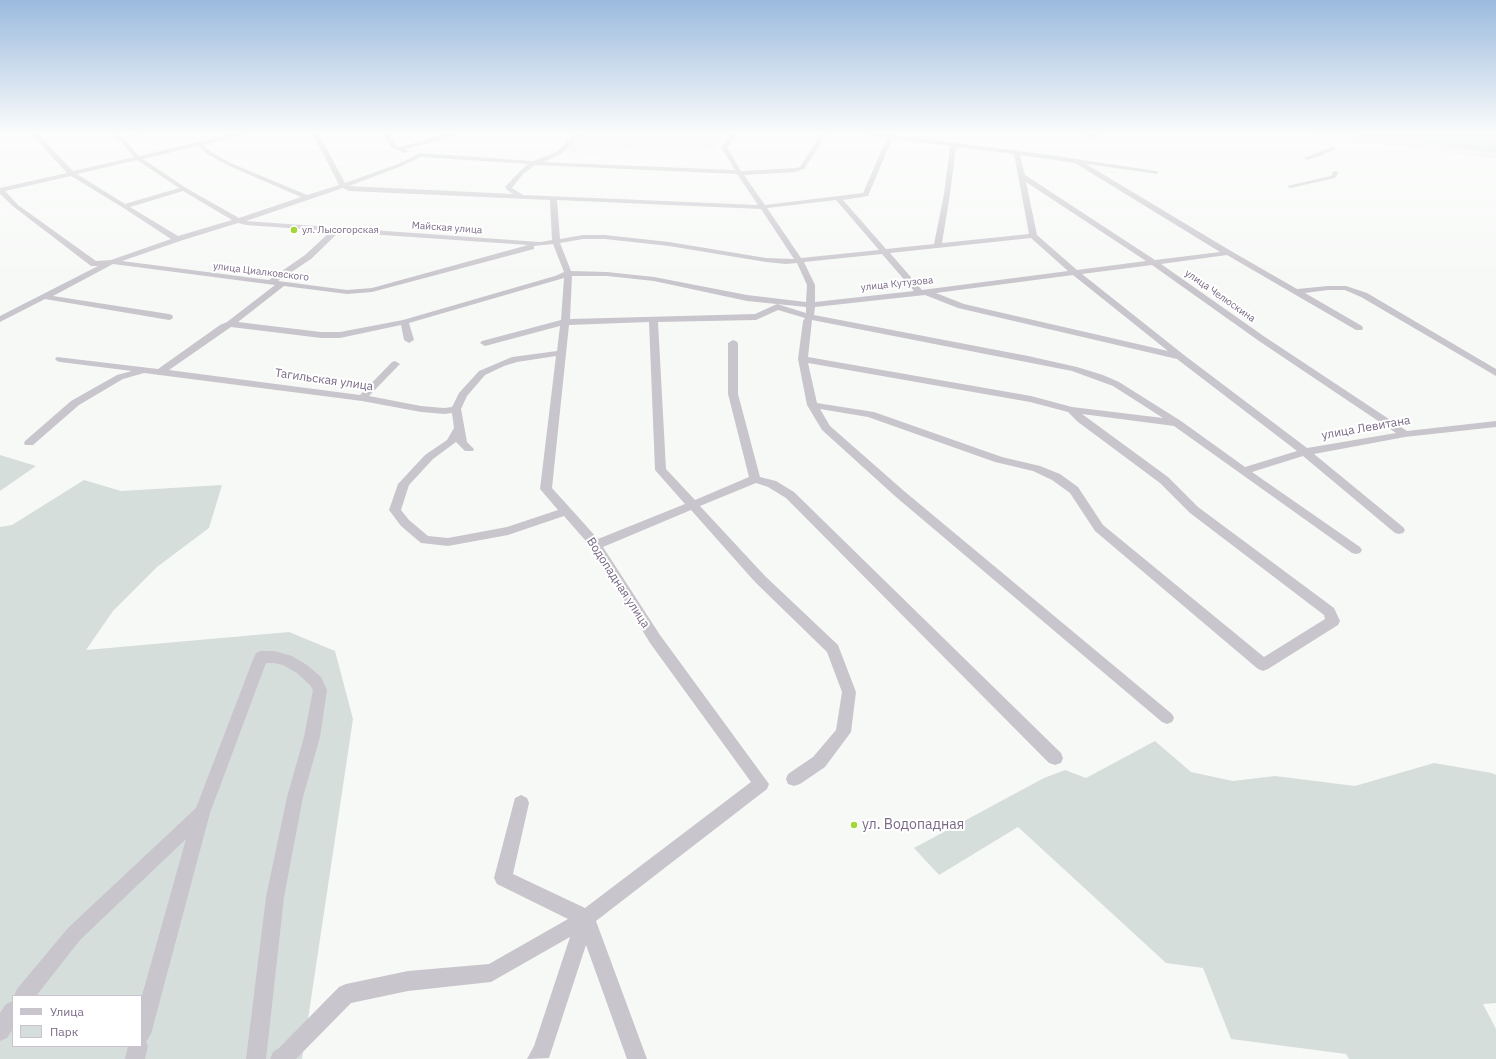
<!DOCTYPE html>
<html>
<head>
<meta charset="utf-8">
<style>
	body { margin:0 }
	#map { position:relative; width:1496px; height:1059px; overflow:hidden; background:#f7f9f7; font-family:"IBM Plex Sans",sans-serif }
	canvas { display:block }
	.legend { position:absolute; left:12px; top:995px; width:130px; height:52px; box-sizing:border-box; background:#fff; border:1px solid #cac3cf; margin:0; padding:5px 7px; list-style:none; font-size:12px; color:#7a6a86 }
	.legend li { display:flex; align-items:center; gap:8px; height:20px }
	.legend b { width:20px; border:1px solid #cac3cf }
</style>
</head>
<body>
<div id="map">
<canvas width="1496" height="1059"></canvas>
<ul class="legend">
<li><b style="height:5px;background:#c9c5cc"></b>Улица</li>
<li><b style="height:11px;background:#d6dedc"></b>Парк</li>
</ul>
</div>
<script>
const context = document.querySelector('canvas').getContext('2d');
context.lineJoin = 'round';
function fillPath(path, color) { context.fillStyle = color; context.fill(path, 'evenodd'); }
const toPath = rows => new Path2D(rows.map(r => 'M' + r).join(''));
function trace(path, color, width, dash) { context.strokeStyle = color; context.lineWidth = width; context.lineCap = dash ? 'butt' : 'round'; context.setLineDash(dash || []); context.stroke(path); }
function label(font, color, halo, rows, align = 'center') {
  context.font = font + ' "IBM Plex Sans",sans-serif'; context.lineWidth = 4; context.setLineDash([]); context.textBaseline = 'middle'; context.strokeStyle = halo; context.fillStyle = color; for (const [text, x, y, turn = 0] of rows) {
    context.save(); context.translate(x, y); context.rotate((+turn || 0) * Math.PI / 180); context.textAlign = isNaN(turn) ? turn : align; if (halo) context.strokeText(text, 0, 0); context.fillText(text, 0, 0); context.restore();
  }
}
const built = toPath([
	[578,134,725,134,712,148,691,151,691,153,640,152,641,150,623,149,621,153,600,152,598,154,564,152],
	[1307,134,1496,134,1496,159]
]);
const green = toPath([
	[1354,134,1496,134,1496,153],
	[0,455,36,466,0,491],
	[84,480,121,491,222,485,209,528,157,567,113,611,86,650,289,632,335,651,353,719,302,1059,0,1059,0,527,12,525],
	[13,996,141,996,141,1046,13,1046],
	[1155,741,1191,772,1233,781,1275,776,1355,786,1434,763,1492,773,1496,775,1496,1003,1483,1004,1496,1029,1496,1059,1349,1059,1346,1054,1231,1039,1203,968,1166,963,1018,827,939,875,914,848,1044,778,1065,770,1086,778]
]);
const minor = toPath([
	[31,134,38,134,73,171,134,157,114,134,122,136,143,134,124,139,139,156,232,134,245,134,203,145,211,152,233,164,307,195,339,185,313,134,319,134,345,183,398,164,420,153,533,161,557,152,574,134,581,134,561,154,543,162,735,170,721,147,731,134,738,134,727,147,741,171,795,168,800,167,821,134,827,134,804,169,795,172,744,175,765,205,863,193,887,138,867,134,888,134,1050,155,1156,171,1158,172,1158,174,1086,164,1231,251,1297,289,1328,286,1346,286,1367,293,1496,369,1496,376,1361,297,1345,290,1328,290,1305,293,1362,326,1363,328,1362,330,1356,330,1227,255,1161,264,1265,337,1407,431,1496,421,1496,427,1405,437,1314,454,1403,527,1405,530,1403,533,1399,534,1395,533,1303,456,1252,472,1360,547,1362,550,1360,553,1356,554,1352,553,1174,426,1082,414,1168,477,1198,507,1334,608,1340,621,1338,625,1268,669,1263,671,1258,669,1095,531,1070,493,1052,480,1033,471,995,462,868,417,820,409,830,426,904,491,1172,714,1174,718,1172,722,1167,724,1162,722,896,497,822,430,807,405,798,359,803,321,805,318,778,310,756,320,658,322,666,469,695,500,749,477,728,394,728,343,733,340,736,341,738,343,738,394,760,477,776,481,794,492,1061,753,1063,758,1061,763,1055,765,1049,763,786,498,768,487,756,483,700,506,765,576,838,645,856,692,851,732,825,767,800,784,794,786,788,784,786,779,788,774,813,757,836,730,842,692,827,652,755,582,691,510,603,547,660,635,769,784,767,789,596,921,647,1059,627,1059,586,945,549,1058,527,1059,534,1046,570,937,491,982,408,991,351,1003,296,1059,270,1059,273,1052,279,1048,339,987,346,984,408,971,489,964,568,919,497,884,494,878,515,798,521,795,527,798,529,803,513,874,585,908,751,782,650,643,592,548,564,516,508,535,448,546,421,543,401,526,389,510,398,484,425,455,447,440,454,428,452,413,444,414,421,412,362,401,144,373,123,379,79,405,33,445,25,445,24,443,25,441,71,401,117,375,132,371,60,362,57,361,55,359,57,357,158,369,220,325,227,322,275,285,113,264,53,296,169,314,172,315,173,317,172,319,169,320,45,299,0,322,0,316,98,266,91,266,14,207,0,194,0,188,67,173,31,134],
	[892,139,950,146,944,194,934,244,886,249,843,200,868,196,892,139],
	[198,146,207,154,229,166,301,197,239,218,186,188,143,159,198,146],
	[956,147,1014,154,1029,234,942,243,950,194,956,147],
	[1020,155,1075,163,1220,252,1155,260,1025,175,1020,155],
	[421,157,528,164,519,172,505,187,507,190,513,194,349,186,402,166,421,157],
	[137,160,179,188,125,204,77,174,137,160],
	[535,165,737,174,758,205,523,195,512,188,523,174,535,165],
	[71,176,122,207,171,239,111,260,96,261,18,205,5,191,71,176],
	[1026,182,1146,261,1077,270,1037,235,1026,182],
	[343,188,349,191,550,200,552,240,540,242,246,221,343,188],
	[183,191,232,220,178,236,130,207,183,191],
	[557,200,761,209,794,259,766,258,669,242,605,235,583,235,560,239,557,200],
	[836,200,879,250,801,258,767,208,836,200],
	[238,223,246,225,331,231,305,255,269,280,122,261,180,241,238,223],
	[339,232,528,245,372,288,347,290,278,281,311,259,339,232],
	[1031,238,1068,271,922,290,890,253,1031,238],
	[583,239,605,239,669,246,766,262,786,264,797,263,807,285,806,302,747,295,654,277,607,272,571,271,560,243,583,239],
	[553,244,564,272,555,276,403,320,340,332,321,332,238,322,284,286,347,294,372,292,534,249,534,246,553,244],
	[882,254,914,291,815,302,815,285,804,262,882,254],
	[1152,265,1259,341,1396,433,1307,448,1184,355,1082,274,1152,265],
	[1073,275,1168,351,964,304,936,293,1073,275],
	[572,276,607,276,654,281,747,301,806,307,806,313,777,304,755,314,570,319,572,276],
	[564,278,561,320,482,341,480,343,485,346,560,326,557,351,512,357,479,371,459,393,452,407,444,408,421,406,369,396,398,366,400,364,395,361,392,362,360,395,169,370,231,327,321,338,340,338,401,325,404,340,409,343,414,340,409,323,564,278],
	[925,295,958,308,1177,359,1297,451,1245,467,1181,421,1119,382,1103,375,1077,367,1028,356,814,315,815,307,925,295],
	[812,320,1072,371,1113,386,1163,418,1072,407,1031,396,808,357,812,320],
	[649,322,655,470,685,504,598,539,552,488,569,325,649,322],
	[556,356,540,489,558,510,507,527,448,538,428,536,409,520,401,510,409,485,433,459,456,442,465,451,473,451,474,449,467,442,461,409,467,396,485,375,504,366,517,362,556,356],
	[808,363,1030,402,1068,412,1078,422,1160,483,1190,513,1324,615,1325,619,1264,657,1103,525,1078,487,1060,474,1040,466,1002,457,874,412,817,403,808,363],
	[383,134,389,134,395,145,400,147,447,134,454,134,450,138,405,149,408,151,405,153,391,147,383,134],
	[1082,134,1101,134,1093,138,1082,134],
	[1332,147,1337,148,1320,156,1307,160,1304,158,1332,147],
	[1334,171,1339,172,1335,178,1290,188,1287,186,1331,176,1334,171],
	[261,651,274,651,292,656,307,665,321,677,327,690,320,737,303,797,284,897,266,1059,246,1059,266,897,287,797,304,737,313,690,310,685,297,673,283,665,274,663,266,663,210,813,151,1034,146,1042,148,1046,145,1059,125,1059,128,1046,141,1046,141,999,186,839,80,940,36,996,14,996,17,989,68,928,196,808,254,657,256,653,261,651],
	[13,1001,13,1029,7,1038,0,1041,0,1013,6,1004,13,1001]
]);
const markers = [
	[294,230,4,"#a2d937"],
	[854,825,4,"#a2d937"]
];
const farStreetnames = [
	["Майская улица",447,228,4],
	["улица Циалковского",261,272,7],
	["улица Кутузова",897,284,-6],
	["улица Челюскина",1220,296,35]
];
const farPoinames = [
	["ул. Лысогорская",302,230]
];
const streetNames = [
	["Тагильская улица",324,380,8],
	["улица Левитана",1366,428,-10],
	["Водопадная улица",618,583,57]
];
const nearPoinames = [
	["ул. Водопадная",862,825]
];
fillPath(built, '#e9eaea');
fillPath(green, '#d6dedc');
fillPath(minor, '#c9c5cc');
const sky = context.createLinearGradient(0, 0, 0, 283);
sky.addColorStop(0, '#9bbade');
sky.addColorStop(0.47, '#fbfcfb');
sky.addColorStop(1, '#fbfcfb00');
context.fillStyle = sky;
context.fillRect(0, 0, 1496, 283);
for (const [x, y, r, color] of markers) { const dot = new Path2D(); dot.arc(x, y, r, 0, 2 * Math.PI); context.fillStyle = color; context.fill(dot); trace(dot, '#fff', 1.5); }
label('10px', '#7a6a86', '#fff', farStreetnames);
label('10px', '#7a6a86', '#fff', farPoinames, 'left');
label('12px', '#7a6a86', '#fff', streetNames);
label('14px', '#7a6a86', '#fff', nearPoinames, 'left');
</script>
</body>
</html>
